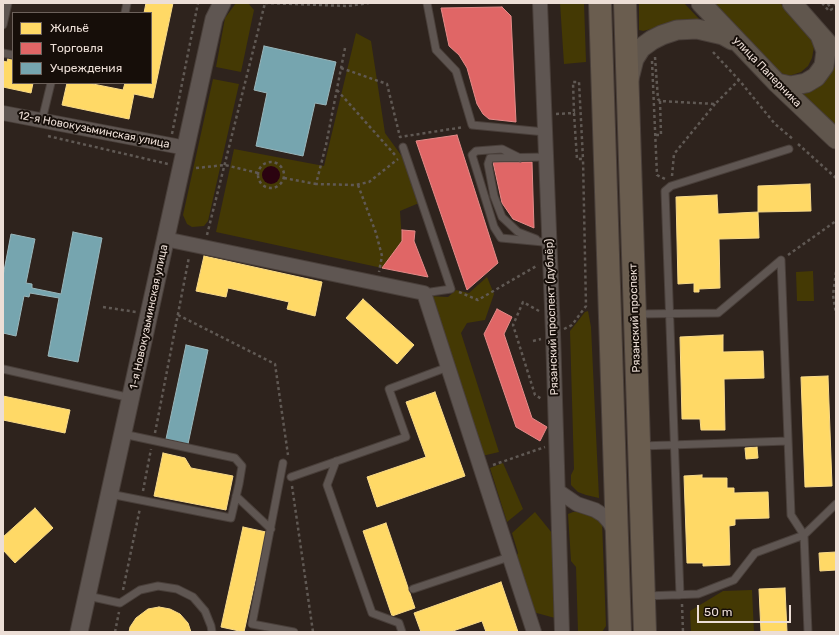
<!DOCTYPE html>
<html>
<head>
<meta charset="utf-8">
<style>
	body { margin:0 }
	#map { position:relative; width:839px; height:635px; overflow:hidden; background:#2e231d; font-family:Rubik,sans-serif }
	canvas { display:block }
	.frame { position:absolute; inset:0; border:4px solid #ecded6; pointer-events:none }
	.legend { position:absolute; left:12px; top:12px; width:140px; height:72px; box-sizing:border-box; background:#160e09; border:1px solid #6c615b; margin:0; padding:5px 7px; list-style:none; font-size:12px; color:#ecded6 }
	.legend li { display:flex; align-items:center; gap:8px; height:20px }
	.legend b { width:20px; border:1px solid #6c615b }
	.scale { position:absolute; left:697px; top:605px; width:94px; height:18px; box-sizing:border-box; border:2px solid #ecded6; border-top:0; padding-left:5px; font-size:12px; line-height:14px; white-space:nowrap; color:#ecded6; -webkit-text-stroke:3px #160e09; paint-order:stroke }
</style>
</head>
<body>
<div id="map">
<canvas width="839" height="635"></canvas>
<div class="frame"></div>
<ul class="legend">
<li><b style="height:11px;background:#ffd966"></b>Жильё</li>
<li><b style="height:11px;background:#e06666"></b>Торговля</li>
<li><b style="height:11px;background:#76a5af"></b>Учреждения</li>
</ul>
<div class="scale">50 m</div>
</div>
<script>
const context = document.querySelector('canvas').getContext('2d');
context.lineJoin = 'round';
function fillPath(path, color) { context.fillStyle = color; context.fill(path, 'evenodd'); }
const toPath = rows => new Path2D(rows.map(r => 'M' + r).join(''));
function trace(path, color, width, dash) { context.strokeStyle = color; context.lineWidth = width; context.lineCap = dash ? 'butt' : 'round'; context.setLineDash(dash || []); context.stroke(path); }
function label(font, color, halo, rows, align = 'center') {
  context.font = font + ' Rubik,sans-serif'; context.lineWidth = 4; context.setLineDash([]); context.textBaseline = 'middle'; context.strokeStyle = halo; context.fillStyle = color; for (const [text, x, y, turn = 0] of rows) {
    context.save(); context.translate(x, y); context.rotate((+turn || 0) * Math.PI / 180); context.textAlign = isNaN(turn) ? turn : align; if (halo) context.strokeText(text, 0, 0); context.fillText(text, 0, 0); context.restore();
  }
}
const green = toPath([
	[236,3,248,3,254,10,241,72,216,67,225,18],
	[560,3,584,3,586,62,564,64],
	[639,3,684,3,700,20,687,20,643,31,639,30],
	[710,3,780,3,811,36,814,47,812,58,808,66,801,72,792,75,786,75,776,71],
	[356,33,371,41,385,133,406,162,419,203,400,211,402,241,382,268,216,232,234,149,324,166],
	[831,63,836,69,836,127,797,93],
	[213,79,239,84,208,221,204,226,192,227,187,224,183,215],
	[813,271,814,301,797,301,796,272],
	[487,277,494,294,485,320,467,323,461,333,499,452,482,456,428,296,448,297,456,290,469,293],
	[588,311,591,327,599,498,586,495,578,492,571,485,571,475,574,469,570,331,585,312],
	[503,463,523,509,507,522,490,468],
	[535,512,552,533,555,618,533,612,513,562,518,553,512,533],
	[573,512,580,512,598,518,602,522,606,626,602,632,578,632,576,567,571,561,568,514],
	[752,590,754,632,691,632,690,611,723,591]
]);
const water = toPath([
	'262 175a9 9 0 1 1 18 0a9 9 0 1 1-18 0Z'
]);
const homes = toPath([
	[146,3,173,3,153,98,134,94,129,119,62,105,67,83,88,83,123,90,125,83,151,83,151,13,144,13,146,3],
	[8,58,13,59,13,83,33,83,31,93,3,87,3,61,7,62,8,58],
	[810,184,811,211,758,212,758,186,810,184],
	[717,195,718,214,758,212,759,238,719,239,720,288,699,289,699,292,694,292,694,283,678,284,676,197,717,195],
	[204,256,322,282,315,316,287,309,289,302,228,288,226,297,196,291,204,256],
	[363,299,414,345,397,364,346,318,363,299],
	[723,335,723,352,763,351,764,378,724,379,725,430,701,430,700,419,682,419,680,337,723,335],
	[828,376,832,486,805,487,801,377,828,376],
	[435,392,465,476,377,507,367,477,426,457,406,402,435,392],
	[3,396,70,410,65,433,3,420,3,396],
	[757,447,758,458,746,459,745,448,757,447],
	[163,453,185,458,191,468,233,476,226,510,154,496,163,453],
	[702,475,702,478,727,478,727,488,734,488,734,493,768,492,769,518,735,519,735,525,729,526,730,565,703,566,703,563,687,563,684,476,702,475],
	[35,508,53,528,15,563,3,550,3,537,35,508],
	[386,523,415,608,392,616,363,531,386,523],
	[243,527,266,532,244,632,221,627,243,527],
	[836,552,836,570,820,571,819,553,836,552],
	[501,582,518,632,486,632,482,621,450,632,421,632,414,613,501,582],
	[785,588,787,632,761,632,759,589,785,588],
	[159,607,170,609,180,614,188,623,191,632,129,632,130,627,136,618,148,609,159,607]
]);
const shops = toPath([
	[502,7,511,16,516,122,489,119,483,114,477,104,467,68,459,55,449,46,441,8,502,7],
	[457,135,498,263,467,290,416,141,457,135],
	[493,162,532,162,534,228,513,219,502,203,493,162],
	[402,230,415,231,414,241,428,277,382,268,402,241,402,230],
	[497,309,512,317,504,334,532,418,547,427,540,441,516,427,484,334,497,309]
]);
const public = toPath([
	[264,46,336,62,326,105,315,103,303,156,256,146,267,93,254,90,264,46],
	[73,232,102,238,78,362,48,356,59,298,30,293,29,297,24,296,16,336,3,333,3,276,11,234,35,239,26,283,32,284,32,288,61,294,73,232],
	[186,345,208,350,188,444,166,439,186,345]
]);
const path = toPath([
	[265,3,348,6,369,3],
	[822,3,829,11,832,9,827,3],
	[834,3,836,5],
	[345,48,326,145,316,184,355,185,369,182,398,159],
	[713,52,739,80],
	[655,57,658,99,660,101],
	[652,61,657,175,665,179],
	[341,68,387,84,400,137,464,127],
	[337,90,395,155],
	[556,114,574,113,577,159,583,159,579,82,573,82,574,113],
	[172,134,198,3],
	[656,135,661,135,660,101,715,104,739,80,775,124,794,140],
	[48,136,168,164],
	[798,144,836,178],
	'258 175a13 13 0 1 1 26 0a13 13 0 1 1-26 0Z',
	[196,168,225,165,258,173],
	[672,176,674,154,715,104],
	[284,178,316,184],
	[358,185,376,233,382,256,379,272],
	[207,235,265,3],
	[788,255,836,221],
	[836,272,833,295,836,314],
	[459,292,478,300,538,265],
	[103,307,136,312],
	[539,311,523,302,513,325,535,395,542,399],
	[178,315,275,364,288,455],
	[564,329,572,325,586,306,583,159],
	[533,341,541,339],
	[155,433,189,257],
	[493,465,545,447],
	[292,486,313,632],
	[143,491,151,449],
	[123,590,140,508],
	[682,604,683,632],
	[115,632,119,612]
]);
const service = toPath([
	[427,3,436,50,456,71,472,125,545,132],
	[125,13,127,3],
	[3,25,8,3],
	[3,53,13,55],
	[42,120,51,83],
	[403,147,451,289,424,293],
	[520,158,502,149,476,151,472,155,494,227,501,238,543,242],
	[536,239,518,232,502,217,494,196,488,164,490,158,546,157],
	[781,260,791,515,804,535,808,632],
	[636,314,718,313,781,260],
	[3,369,131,398],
	[641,446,788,441],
	[336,461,327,485,372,613,399,623,402,632],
	[283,463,252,624,294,632],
	[291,477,406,437,389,389,448,367],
	[110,494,231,518,239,484,242,466,235,458,123,434],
	[236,496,271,529],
	[413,589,509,557],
	[680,595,665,191,671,186,789,149],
	[88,596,120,603,140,590,158,586,177,589,193,597,205,611,211,626,212,632],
	[646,596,698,594,734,580,755,553,804,535,836,504]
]);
const minor = toPath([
	[540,3,553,333,562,632],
	[3,113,186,148],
	[165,239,424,293,534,632],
	[558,491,577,504,595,510,603,515,610,523,615,533]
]);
const tertiary = toPath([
	[79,632,214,19,222,3]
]);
const secondary = toPath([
	[701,3,777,83,836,139],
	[792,3,828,44],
	[629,79,634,59,641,48,652,40,662,35,677,30,697,29,723,35,732,40],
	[777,83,790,86,806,83,816,77,824,66,826,51,820,35]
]);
const primary = toPath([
	[600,3,620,632],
	[625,3,645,632]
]);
const streetNames = [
	["улица Паперника",767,72,46],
	["12-я Новокузьминская улица",94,130,11],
	["1-я Новокузьминская улица",149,317,-78],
	["Рязанский проспект (дублёр)",552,317,-92],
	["Рязанский проспект",635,318,-92]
];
fillPath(green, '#443904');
fillPath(water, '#2b0310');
fillPath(homes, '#ffd966');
trace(homes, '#f9da88', 1);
fillPath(shops, '#e06666');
trace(shops, '#e48a88', 1);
fillPath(public, '#76a5af');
trace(public, '#99b6bb', 1);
trace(service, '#493f3a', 9);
trace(minor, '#493f3a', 16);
trace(tertiary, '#493f3a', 19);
trace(secondary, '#493f3a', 21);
trace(primary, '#493f3a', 24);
trace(path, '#605954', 2.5, [3, 3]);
trace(service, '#5f5652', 7);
trace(minor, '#5f5652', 14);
trace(tertiary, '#5f5652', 17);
trace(secondary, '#60564d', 19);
trace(primary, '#6a5d4f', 22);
label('11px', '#ecded6', '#160e09', streetNames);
</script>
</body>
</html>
